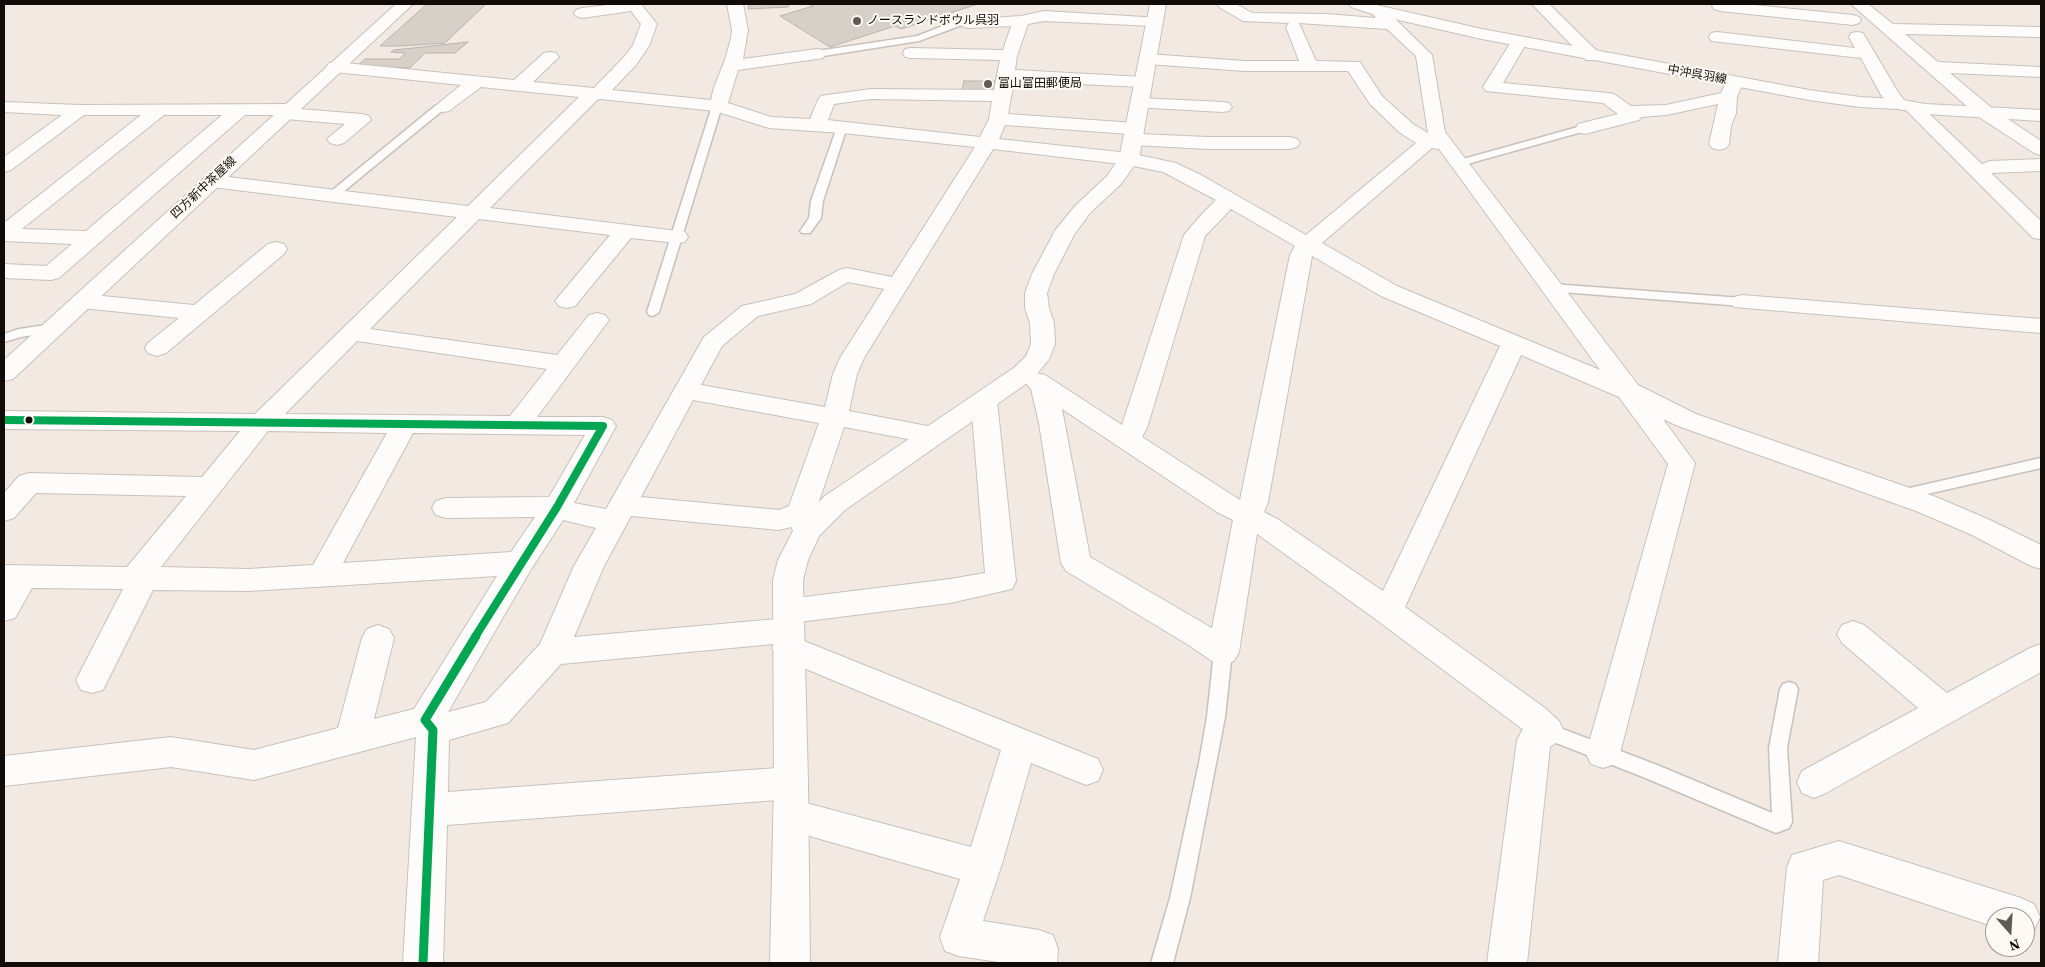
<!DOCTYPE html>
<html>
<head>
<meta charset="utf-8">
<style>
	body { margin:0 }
	#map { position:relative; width:2045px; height:967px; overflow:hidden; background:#f2eae2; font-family:"Source Serif 4",serif }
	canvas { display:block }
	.frame { position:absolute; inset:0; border:5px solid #110c08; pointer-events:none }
	.north { position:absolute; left:1985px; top:907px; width:50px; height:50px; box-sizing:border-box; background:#fff9f3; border:1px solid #a09a95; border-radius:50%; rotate:161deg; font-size:14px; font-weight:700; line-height:20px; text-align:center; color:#110c08 }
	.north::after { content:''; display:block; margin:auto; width:18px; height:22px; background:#605a54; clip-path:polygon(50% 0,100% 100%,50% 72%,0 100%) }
</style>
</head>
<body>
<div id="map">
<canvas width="2045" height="967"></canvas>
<div class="frame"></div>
<div class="north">N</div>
</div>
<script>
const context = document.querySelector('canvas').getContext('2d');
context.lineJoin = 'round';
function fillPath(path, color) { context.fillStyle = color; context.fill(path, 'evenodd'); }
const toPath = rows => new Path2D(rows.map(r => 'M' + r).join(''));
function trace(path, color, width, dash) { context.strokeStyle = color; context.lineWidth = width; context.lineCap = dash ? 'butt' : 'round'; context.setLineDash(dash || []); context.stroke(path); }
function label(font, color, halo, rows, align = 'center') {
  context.font = font + ' "Source Serif 4","Noto Sans JP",serif'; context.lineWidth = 4; context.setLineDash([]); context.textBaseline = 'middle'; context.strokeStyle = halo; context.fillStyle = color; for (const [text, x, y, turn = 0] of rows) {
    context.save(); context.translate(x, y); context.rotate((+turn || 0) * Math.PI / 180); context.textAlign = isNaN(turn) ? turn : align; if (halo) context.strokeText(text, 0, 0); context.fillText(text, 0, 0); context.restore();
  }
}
const building = toPath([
	[427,4,486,4,445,43,400,46,380,46,427,4],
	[749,4,789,4,788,7,748,9,749,4],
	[808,4,978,4,901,29,895,26,830,47,780,16,813,6,808,4],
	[468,42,455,53,425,53,410,68,356,67,365,59,400,59,405,53,391,52,394,50,468,42],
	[964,81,995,81,993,91,962,91,964,81]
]);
const service = toPath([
	[961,19,972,23,968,26,962,25,919,41,817,57,812,54,817,51,917,36,961,19],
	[717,103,722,106,659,312,653,316,649,315,647,312,712,106,717,103],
	[443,104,448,107,447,109,443,110,337,197,329,197,327,195,329,193,435,106,443,104],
	[842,124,847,127,823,201,821,218,810,233,802,233,800,231,809,218,811,201,837,127,842,124],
	[1585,125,1590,128,1589,130,1460,166,1455,163,1456,161,1585,125],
	[1552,284,1742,298,1748,302,1742,306,1548,291,1546,288,1548,285,1552,284],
	[53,324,59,328,58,331,21,337,4,342,4,334,19,329,53,324],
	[2041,458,2041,468,1901,500,1896,499,1893,495,1896,491,1901,490,2041,458],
	[1223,645,1229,647,1232,652,1225,717,1190,898,1173,963,1151,963,1170,898,1199,763,1207,717,1214,652,1217,647,1223,645],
	[1789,682,1795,684,1798,689,1787,748,1792,822,1789,828,1776,833,1643,777,1541,737,1538,731,1541,725,1547,723,1657,765,1772,813,1769,748,1780,689,1783,684,1789,682]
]);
const minor = toPath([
	[616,4,641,4,657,24,649,46,636,65,612,90,711,100,714,87,725,60,731,38,732,30,727,4,743,4,748,30,743,59,817,49,823,50,825,54,823,58,817,59,738,70,728,103,771,117,810,119,818,100,821,96,827,95,871,89,994,90,1000,60,911,58,905,57,903,53,905,49,911,48,1003,50,1011,26,968,28,962,26,960,23,962,20,1021,16,1044,11,1161,18,1163,21,1161,24,1155,26,1044,21,1028,24,1017,56,1015,70,1143,77,1149,78,1152,82,1149,86,1143,87,1014,81,1008,114,1135,123,1142,125,1144,129,1139,134,1208,137,1290,137,1297,139,1300,143,1297,147,1290,149,1208,149,1133,145,1126,143,1123,139,1129,134,1005,125,999,139,1129,153,1176,163,1201,175,1306,235,1416,143,1399,132,1370,104,1348,71,1245,71,1148,64,1142,63,1139,59,1142,55,1148,54,1245,61,1299,61,1286,27,1289,23,1243,21,1219,7,1217,4,1236,4,1252,13,1326,14,1376,18,1370,11,1372,8,1384,8,1432,55,1445,132,1638,385,1696,414,1936,497,1990,520,2041,545,2041,569,2031,566,1970,534,1916,511,1678,426,1663,419,1695,463,1620,753,1615,764,1603,768,1591,764,1586,753,1668,464,1619,397,1521,355,1405,607,1545,708,1559,721,1564,731,1559,741,1550,747,1527,963,1487,963,1517,740,1523,729,1521,728,1374,618,1257,534,1239,652,1234,661,1223,665,1212,661,1187,644,1066,571,1061,563,1039,423,1031,389,1024,381,1027,375,1036,373,1045,375,1122,425,1184,235,1201,215,1216,200,1163,172,1129,165,993,149,864,358,857,374,849,411,943,429,947,435,943,441,934,444,844,427,815,513,821,530,817,537,807,541,797,537,791,527,779,530,631,516,604,566,574,637,777,619,773,611,777,602,788,599,950,579,985,573,971,401,975,395,984,393,993,395,997,401,1016,581,1012,589,950,603,799,622,804,630,799,639,1098,759,1103,770,1098,781,1086,785,1031,763,1002,864,983,921,1039,930,1053,935,1058,949,1057,963,1005,963,959,956,945,951,940,937,960,879,778,827,773,815,778,803,791,799,971,847,1001,750,777,657,772,648,774,644,561,664,508,723,449,740,448,792,791,767,803,772,808,783,803,794,791,799,447,825,443,963,403,963,416,737,254,780,171,767,4,786,4,756,171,737,254,750,338,728,362,638,367,629,378,625,389,629,394,638,374,719,414,709,497,576,248,591,153,590,103,690,92,693,81,690,76,680,123,589,32,588,15,618,4,621,4,565,127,567,186,496,36,493,14,518,4,521,4,493,19,476,29,473,202,477,240,431,4,429,4,411,255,414,457,217,212,187,205,185,202,181,205,177,212,175,468,206,579,97,481,87,449,111,443,112,437,111,434,107,461,85,335,72,329,71,326,67,329,63,335,62,514,80,544,53,550,52,556,53,559,57,533,82,594,88,624,57,633,45,641,24,631,11,582,18,576,16,574,13,576,10,582,8,616,4],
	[1299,23,1387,29,1416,56,1428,133,1413,124,1382,96,1360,62,1316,61,1299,23],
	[601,99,715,111,769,128,842,133,975,147,892,277,847,268,839,270,795,294,742,306,704,337,606,509,574,503,616,426,612,420,603,417,537,417,609,320,605,315,597,313,589,315,557,355,370,329,479,219,610,235,555,301,559,306,567,308,575,306,631,238,677,243,685,242,688,237,685,232,677,231,490,208,597,100,601,99],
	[871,99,992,101,989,119,980,137,828,120,834,104,871,99],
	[1432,148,1439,149,1600,370,1397,286,1322,243,1432,148],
	[1231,209,1295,246,1290,255,1240,500,1142,437,1147,428,1205,236,1231,209],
	[1312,256,1381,296,1500,346,1383,591,1279,520,1264,512,1268,502,1312,256],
	[848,282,884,289,840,358,833,374,825,407,701,385,722,346,758,316,811,304,848,282],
	[357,341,547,369,510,416,285,414,357,341],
	[693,400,819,423,789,506,779,510,641,497,693,400],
	[1062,409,1217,512,1233,520,1212,628,1090,557,1062,409],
	[268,431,387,433,313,565,248,569,161,567,268,431],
	[413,433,585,435,549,497,446,498,436,501,432,508,436,515,446,518,535,517,511,552,343,563,413,433],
	[563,520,596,528,574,566,540,644,486,702,448,712,530,571,563,520],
	[1532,4,1549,4,1598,52,1600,56,1598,60,1586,60,1532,4],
	[1714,4,1744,4,1853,15,1859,17,1861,20,1859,23,1853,25,1720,11,1714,9,1712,6,1714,4],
	[1851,4,1868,4,1893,24,2041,27,2041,37,1905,34,1938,62,2041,67,2041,77,1950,73,1993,109,2041,141,2041,155,2034,153,1979,117,1851,4],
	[1717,32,1855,48,1849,37,1851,33,1857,32,1863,33,1898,92,1906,103,1918,103,1982,164,1990,161,2041,159,2041,171,1991,173,2041,221,2041,239,2033,238,1904,108,1892,108,1881,95,1861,58,1711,41,1709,37,1711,33,1717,32],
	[1519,37,1525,38,1527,42,1503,83,1608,93,1614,94,1631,106,1666,105,1721,93,1728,78,1734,77,1740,78,1743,82,1737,97,1736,113,1731,126,1729,144,1726,148,1719,150,1712,148,1709,144,1718,104,1666,115,1641,117,1639,120,1585,134,1578,132,1576,128,1578,124,1618,114,1603,103,1486,91,1483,87,1511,42,1513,38,1519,37],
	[1140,98,1223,102,1229,103,1232,107,1229,111,1223,112,1134,107,1131,103,1134,99,1140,98],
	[4,102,80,105,290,104,296,105,299,109,362,114,369,116,371,120,344,143,337,145,330,143,327,139,345,124,286,119,278,115,245,115,59,278,51,280,4,278,4,264,46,266,72,244,4,241,4,223,141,115,84,115,11,170,4,172,4,157,62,115,4,112,4,102],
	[164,115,222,115,86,231,22,229,164,115],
	[276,242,284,244,287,249,284,254,166,353,157,356,148,353,145,348,148,343,179,318,82,308,74,306,70,301,74,296,82,294,194,305,268,244,276,242],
	[1742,295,2041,319,2041,333,1734,307,1730,302,1734,297,1742,295],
	[1853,621,1864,625,1947,693,2030,648,2041,644,2041,672,1826,793,1814,798,1802,793,1797,782,1802,771,1918,708,1842,643,1837,634,1842,625,1853,621],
	[1839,841,2021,898,2034,904,2040,917,2034,930,2025,934,2025,917,1995,917,1995,927,1839,875,1823,880,1818,963,1778,963,1787,867,1792,855,1839,841]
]);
const tertiary = toPath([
	[1150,4,1166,4,1139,159,1121,184,1090,213,1074,235,1054,274,1047,293,1049,308,1054,323,1055,344,1049,359,1033,379,845,510,819,536,808,560,803,580,808,783,810,963,770,963,774,783,773,580,778,560,797,523,825,496,1015,367,1026,356,1031,344,1030,323,1025,308,1025,293,1032,274,1056,229,1076,205,1107,176,1119,159,1150,4]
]);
const secondary = toPath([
	[396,4,413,4,13,379,4,381,4,360,396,4],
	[1349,4,1372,4,1482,29,1809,90,1860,97,1898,99,1925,104,2041,110,2041,121,1925,114,1898,109,1860,107,1809,100,1482,39,1372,14,1351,7,1349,4]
]);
const bus1Far1 = toPath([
	[4,420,603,426,557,507,475,637]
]);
const bus1 = toPath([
	[423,963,433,730,425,720,476,636]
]);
const markers = [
	[857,21,5,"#605a54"],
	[988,84,5,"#605a54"],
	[29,420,4.5,"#110c08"]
];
const farPoinames = [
	["ノースランドボウル呉羽",867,21],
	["富山富田郵便局",998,84]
];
const farStreetnames = [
	["中沖呉羽線",1697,75,10],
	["四方新中茶屋線",204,188,-43]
];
fillPath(building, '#d6d0c9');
trace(building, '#b9b3ad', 1);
trace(service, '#c8c1bb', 3);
trace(minor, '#c8c1bb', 2);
trace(tertiary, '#c8c1bb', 2);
trace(secondary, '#c8c1bb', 2);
fillPath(service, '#fdfcfb');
fillPath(minor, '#fdfcfb');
fillPath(tertiary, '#fdfcfb');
fillPath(secondary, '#fdfcfb');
trace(bus1Far1, '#00a651', 8);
trace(bus1, '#00a651', 9);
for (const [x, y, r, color] of markers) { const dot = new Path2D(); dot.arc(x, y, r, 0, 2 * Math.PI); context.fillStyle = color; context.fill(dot); trace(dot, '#fff9f3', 2); }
label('12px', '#110c08', '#fff9f3', farPoinames, 'left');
label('12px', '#110c08', '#fff9f3', farStreetnames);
</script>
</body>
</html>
